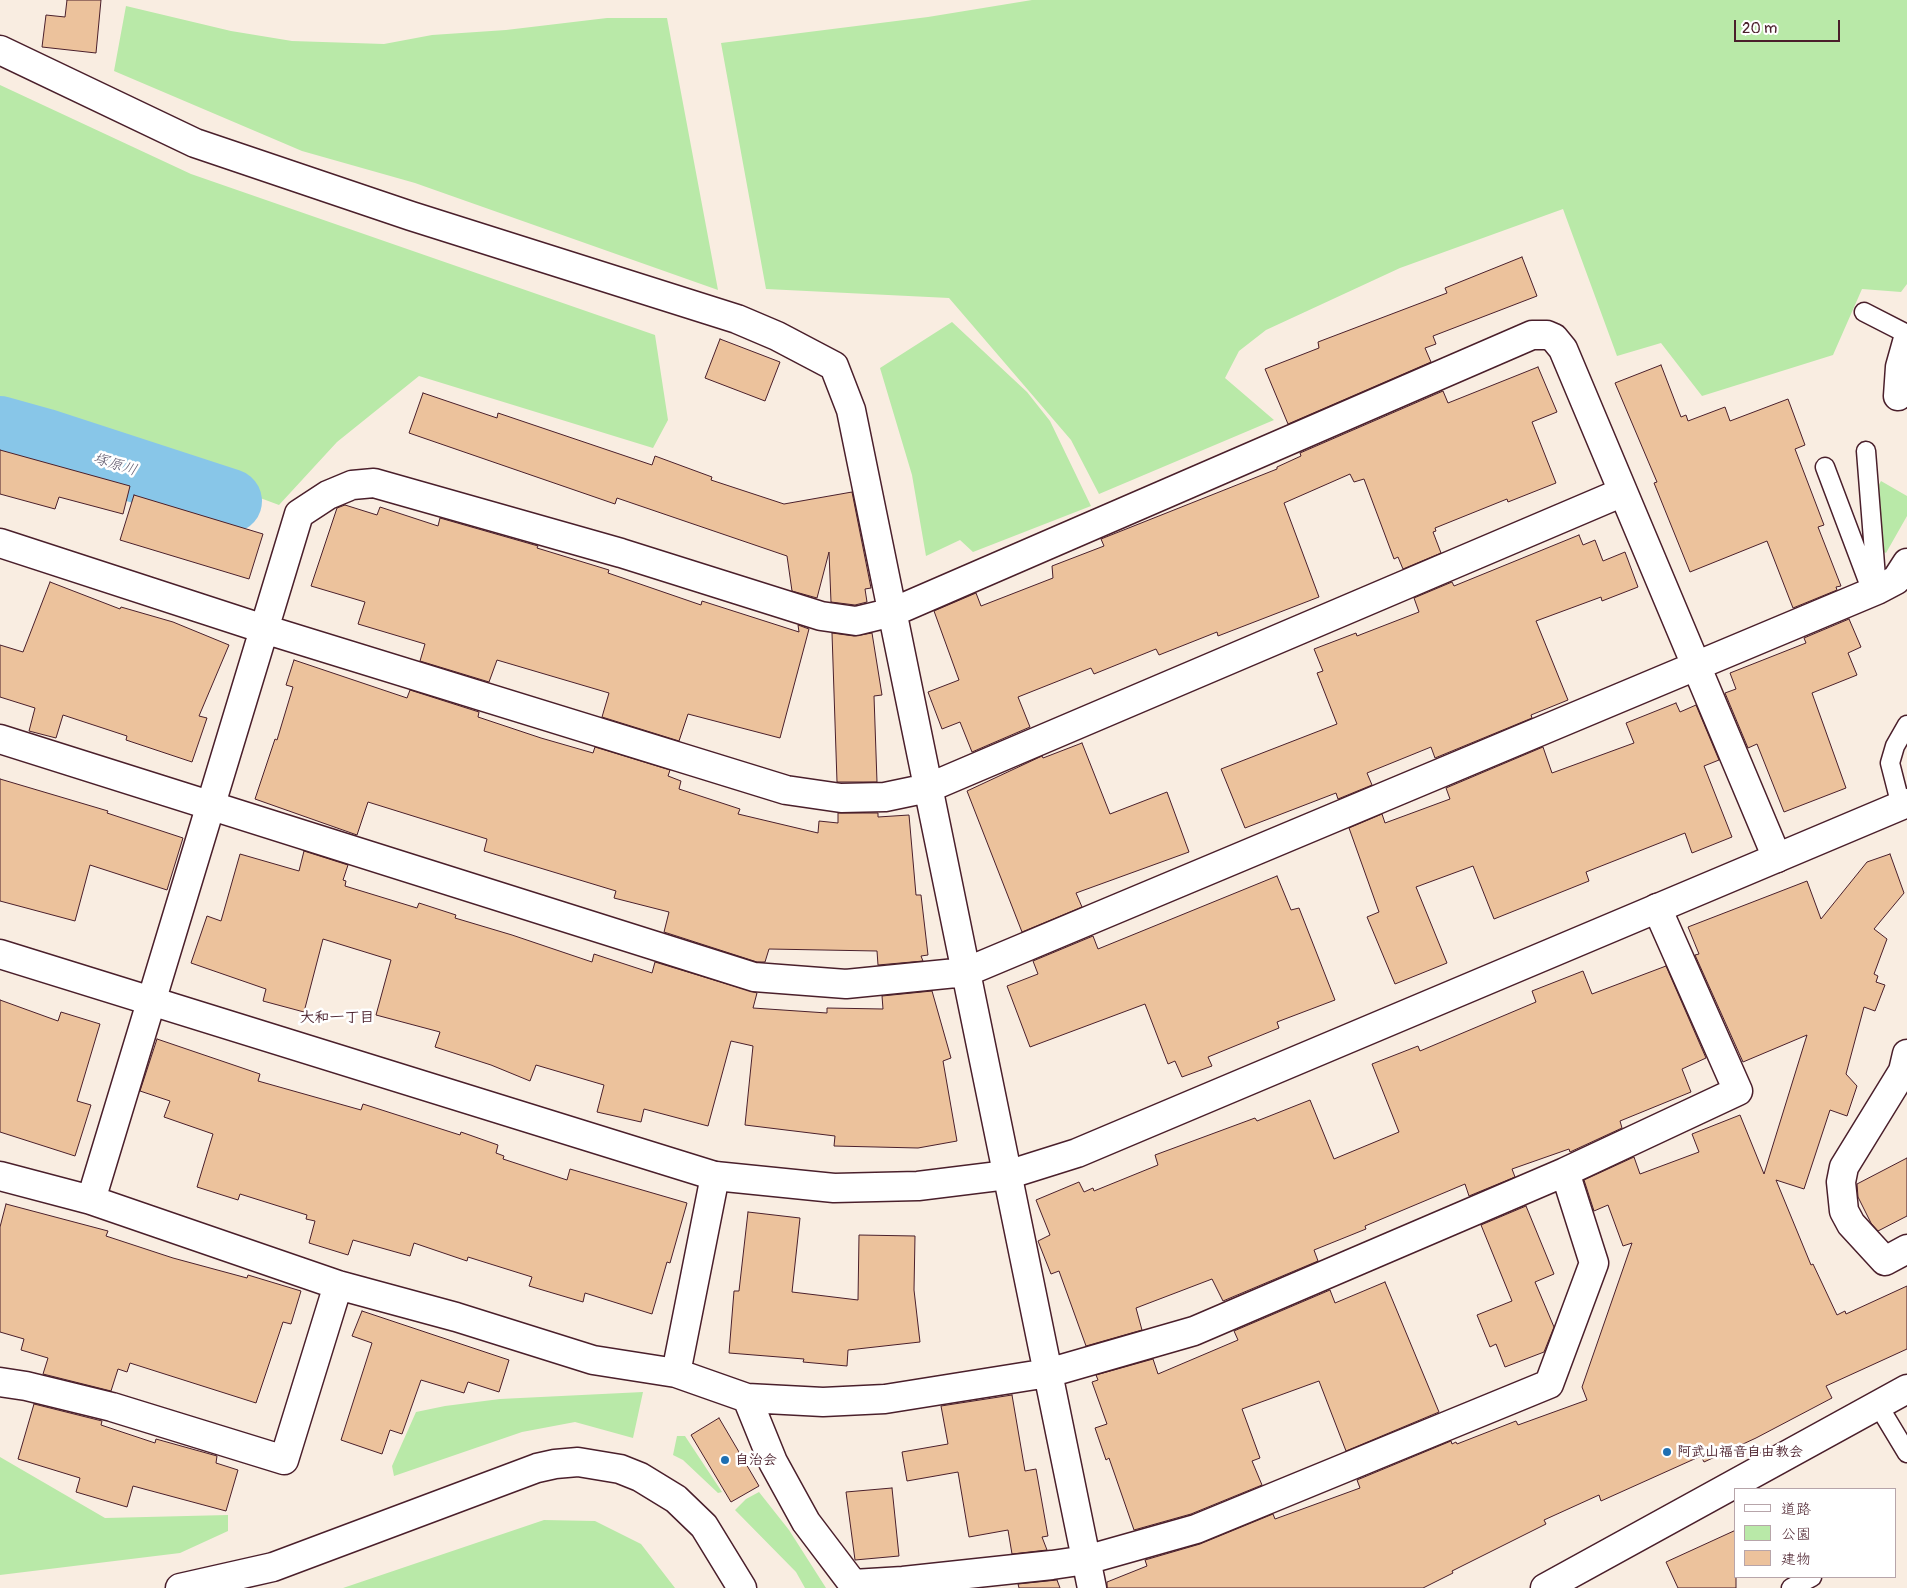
<!DOCTYPE html>
<html>
<head>
<meta charset="utf-8">
<style>
	body { margin:0 }
	#map { position:relative; width:1907px; height:1588px; overflow:hidden; background:#f9ede1; font-family:Pangolin,"Klee One",sans-serif }
	canvas { display:block }
	.legend { position:absolute; left:1734px; top:1488px; width:162px; height:90px; box-sizing:border-box; background:#fff; border:1px solid #b7a5aa; margin:0; padding:6px 9px; list-style:none; font-size:15px; color:#4a1f2b }
	.legend li { display:flex; align-items:center; gap:10px; height:25px }
	.legend b { width:25px; border:1px solid #b7a5aa }
	.scale { position:absolute; left:1734px; top:20px; width:106px; height:22px; box-sizing:border-box; border:2px solid #4a1f2b; border-top:0; padding-left:6px; font-size:15px; line-height:18px; white-space:nowrap; color:#4a1f2b; -webkit-text-stroke:4px #fff; paint-order:stroke }
</style>
</head>
<body>
<div id="map">
<canvas width="1907" height="1588"></canvas>
<ul class="legend">
<li><b style="height:6px;background:#fff"></b>道路</li>
<li><b style="height:14px;background:#b9e9a8"></b>公園</li>
<li><b style="height:14px;background:#ecc29c"></b>建物</li>
</ul>
<div class="scale">20 m</div>
</div>
<script>
const context = document.querySelector('canvas').getContext('2d');
context.lineJoin = 'round';
function fillPath(path, color) { context.fillStyle = color; context.fill(path, 'evenodd'); }
const toPath = rows => new Path2D(rows.map(r => 'M' + r).join(''));
function trace(path, color, width, dash) { context.strokeStyle = color; context.lineWidth = width; context.lineCap = dash ? 'butt' : 'round'; context.setLineDash(dash || []); context.stroke(path); }
function label(font, color, halo, rows, align = 'center') {
  context.font = font + ' Pangolin,"Klee One",sans-serif'; context.lineWidth = 5; context.setLineDash([]); context.textBaseline = 'middle'; context.strokeStyle = halo; context.fillStyle = color; for (const [text, x, y, turn = 0] of rows) {
    context.save(); context.translate(x, y); context.rotate((+turn || 0) * Math.PI / 180); context.textAlign = isNaN(turn) ? turn : align; if (halo) context.strokeText(text, 0, 0); context.fillText(text, 0, 0); context.restore();
  }
}
const green = toPath([
	[1032,0,1907,0,1907,284,1901,292,1862,289,1833,355,1702,396,1661,343,1617,356,1563,209,1400,268,1266,330,1239,351,1225,378,1274,420,1099,494,1071,440,949,298,766,289,721,43,928,17],
	[126,6,231,31,292,41,384,44,432,35,506,30,607,18,667,18,718,290,415,183,302,151,114,71],
	[0,85,191,174,655,335,668,420,653,448,419,376,337,442,279,505,40,416,0,405],
	[952,322,1027,392,1050,421,1091,506,973,552,960,540,926,556,912,475,880,368],
	[1881,481,1907,496,1907,516,1886,553,1880,550,1876,490],
	[643,1392,633,1438,575,1422,522,1432,394,1476,392,1466,416,1412,445,1406,500,1399],
	[677,1436,685,1436,722,1492,718,1493,683,1460,673,1455],
	[0,1457,105,1518,228,1515,228,1531,180,1553,0,1575],
	[759,1492,789,1530,826,1588,805,1588,796,1572,735,1510,746,1499],
	[544,1520,595,1521,641,1544,675,1588,343,1588]
]);
const river = toPath([
	[0,428,43,440,230,501]
]);
const building = toPath([
	[67,0,101,0,96,53,42,47,46,15,65,17,67,0],
	[1522,257,1537,296,1433,336,1436,344,1425,348,1431,362,1288,424,1265,369,1319,348,1318,342,1447,293,1445,288,1522,257],
	[720,339,780,362,765,401,705,378,720,339],
	[1661,365,1681,417,1686,415,1688,421,1725,407,1730,421,1788,399,1805,445,1795,449,1824,525,1818,527,1841,586,1836,587,1837,590,1793,608,1767,541,1690,572,1654,483,1657,482,1615,383,1661,365],
	[1538,367,1557,412,1532,422,1556,483,1508,502,1507,499,1435,528,1436,531,1433,532,1441,553,1403,569,1398,557,1394,559,1364,479,1354,482,1350,474,1284,503,1319,597,1218,636,1217,632,1159,655,1156,649,1094,674,1091,668,1018,697,1030,727,972,752,960,722,942,729,928,692,959,680,934,611,976,593,981,606,1053,578,1052,566,1104,546,1101,539,1277,469,1277,467,1301,456,1300,453,1443,391,1448,403,1538,367],
	[423,393,497,418,498,413,652,465,655,456,712,477,711,480,784,504,852,492,871,588,865,589,867,602,855,605,831,602,829,552,817,598,792,591,787,556,617,498,615,504,409,433,423,393],
	[0,450,130,486,123,514,59,497,55,509,0,494,0,450],
	[134,495,263,534,249,579,120,540,134,495],
	[345,505,377,515,380,507,438,526,440,518,538,546,537,548,609,570,608,573,701,605,702,601,799,632,798,625,809,629,780,738,688,714,679,741,602,717,609,693,497,660,489,682,420,661,425,644,358,624,365,602,311,586,337,508,345,505],
	[1579,535,1583,545,1595,540,1603,561,1625,552,1638,587,1602,601,1601,597,1536,621,1568,700,1531,715,1532,718,1435,758,1431,747,1367,773,1372,785,1338,799,1336,793,1245,828,1221,769,1337,724,1317,673,1323,671,1314,649,1356,633,1357,636,1419,612,1414,598,1452,582,1454,586,1579,535],
	[50,582,120,609,121,607,173,622,229,645,199,716,207,718,192,762,126,740,127,736,63,715,56,738,29,731,35,708,0,697,0,645,23,652,50,582],
	[1849,619,1861,647,1848,653,1857,675,1812,693,1846,788,1784,812,1757,744,1748,748,1725,693,1736,689,1730,673,1806,643,1804,638,1849,619],
	[832,633,854,636,872,633,882,695,874,696,877,782,837,782,832,633],
	[294,660,407,698,410,690,479,712,478,717,541,738,593,753,595,747,670,770,668,776,681,781,679,789,740,809,738,814,818,833,819,821,838,823,838,813,878,813,878,817,909,815,916,895,921,895,928,955,921,956,923,961,878,965,877,951,769,949,765,962,757,962,664,932,669,912,614,898,616,891,484,851,487,839,368,802,357,835,255,799,275,739,277,740,293,687,286,685,294,660],
	[1676,703,1680,712,1696,705,1719,760,1704,766,1732,837,1692,853,1685,833,1586,872,1589,881,1494,919,1473,866,1416,887,1447,963,1395,984,1367,917,1379,912,1349,828,1382,814,1385,823,1450,799,1446,788,1543,747,1552,773,1634,743,1626,723,1676,703],
	[1082,743,1110,814,1167,792,1189,852,1076,893,1082,907,1022,932,967,791,1042,756,1043,758,1082,743],
	[0,779,108,811,107,813,183,838,167,890,90,865,75,921,0,901,0,779],
	[304,851,348,865,343,880,346,881,345,886,417,908,419,903,456,915,455,918,512,935,592,962,594,954,652,973,655,962,757,993,753,1008,827,1013,827,1008,883,1009,882,996,932,991,951,1058,943,1061,957,1141,918,1148,834,1146,835,1136,745,1125,753,1046,731,1041,708,1126,644,1109,641,1122,597,1112,604,1085,536,1065,530,1081,491,1065,435,1047,440,1032,376,1015,391,960,323,939,304,1012,263,1001,266,989,191,963,207,916,221,921,240,854,299,871,304,851],
	[1890,854,1904,893,1874,929,1887,939,1874,974,1878,976,1876,982,1885,985,1875,1011,1864,1007,1846,1074,1857,1086,1847,1116,1830,1110,1804,1189,1776,1180,1811,1265,1813,1264,1837,1315,1845,1311,1846,1314,1907,1286,1907,1349,1826,1386,1832,1398,1756,1438,1704,1462,1701,1456,1601,1501,1599,1495,1544,1520,1546,1524,1452,1571,1453,1573,1423,1588,1107,1588,1107,1582,1147,1566,1145,1560,1200,1544,1273,1514,1275,1519,1360,1488,1357,1480,1451,1441,1452,1444,1456,1442,1457,1444,1516,1421,1518,1425,1587,1400,1582,1387,1632,1243,1623,1246,1608,1205,1594,1211,1584,1180,1634,1157,1640,1174,1699,1152,1692,1134,1740,1115,1764,1174,1807,1035,1743,1062,1695,955,1699,954,1688,927,1807,881,1821,919,1867,862,1890,854],
	[1277,876,1291,910,1299,908,1335,1000,1277,1022,1279,1028,1208,1057,1212,1066,1182,1077,1175,1061,1168,1064,1145,1004,1030,1047,1007,986,1038,974,1033,961,1093,936,1098,949,1277,876],
	[1666,966,1706,1058,1682,1069,1691,1092,1620,1121,1622,1128,1570,1152,1569,1149,1512,1169,1515,1177,1469,1196,1465,1184,1365,1226,1366,1229,1314,1250,1318,1261,1223,1301,1212,1279,1136,1308,1142,1330,1086,1346,1059,1271,1051,1274,1038,1241,1050,1235,1036,1200,1079,1182,1084,1192,1093,1188,1094,1191,1158,1165,1155,1155,1255,1118,1257,1121,1310,1100,1334,1159,1399,1132,1372,1064,1418,1046,1420,1051,1536,1002,1532,991,1583,971,1592,994,1666,966],
	[0,1000,58,1021,61,1012,100,1024,77,1101,91,1105,75,1156,0,1132,0,1000],
	[157,1039,260,1074,258,1081,361,1110,363,1104,460,1135,461,1132,498,1145,496,1153,504,1156,503,1159,567,1180,570,1169,687,1203,670,1263,667,1262,652,1314,585,1293,583,1302,529,1286,532,1277,468,1257,467,1261,414,1243,410,1256,353,1240,348,1255,309,1243,315,1221,306,1219,307,1215,240,1194,238,1200,197,1187,213,1134,164,1117,170,1101,140,1091,157,1039],
	[1907,1158,1907,1216,1878,1231,1871,1223,1858,1197,1857,1184,1907,1158],
	[6,1204,108,1231,106,1236,173,1258,247,1278,248,1275,301,1291,291,1324,283,1322,256,1403,130,1363,127,1372,118,1369,111,1391,43,1374,48,1358,21,1350,24,1339,0,1332,0,1227,6,1204],
	[1526,1206,1554,1274,1535,1282,1554,1327,1544,1352,1505,1367,1496,1344,1490,1347,1477,1315,1512,1301,1481,1225,1526,1206],
	[748,1212,800,1218,792,1292,858,1300,859,1235,915,1236,914,1290,920,1342,848,1350,847,1366,803,1362,804,1359,729,1353,734,1291,739,1291,748,1212],
	[1385,1282,1439,1412,1346,1451,1319,1381,1242,1409,1260,1458,1252,1461,1262,1485,1191,1514,1134,1530,1109,1458,1106,1460,1095,1428,1107,1424,1092,1382,1098,1380,1096,1375,1153,1359,1158,1374,1238,1340,1234,1331,1330,1290,1335,1303,1385,1282],
	[362,1311,509,1360,499,1392,468,1382,464,1393,421,1380,402,1434,390,1430,382,1454,341,1440,372,1343,352,1336,362,1311],
	[1012,1395,1025,1471,1036,1469,1048,1536,1042,1537,1047,1550,1012,1554,1008,1530,969,1537,958,1472,907,1481,902,1452,948,1444,941,1406,1012,1395],
	[34,1404,102,1421,101,1425,155,1443,156,1439,217,1456,216,1463,238,1470,226,1511,133,1486,127,1507,76,1492,80,1478,18,1459,34,1404],
	[719,1418,759,1486,731,1502,691,1435,719,1418],
	[892,1488,899,1556,855,1560,846,1492,892,1488],
	[1736,1530,1736,1588,1678,1588,1666,1562,1736,1530],
	[1057,1580,1060,1588,1019,1588,1018,1584,1057,1580]
]);
const service = toPath([
	[1864,312,1907,334],
	[1866,451,1877,590],
	[1825,467,1871,589],
	[1901,806,1890,763,1895,746,1907,725],
	[1878,1405,1907,1453],
	[1791,1588,1812,1577]
]);
const minor = toPath([
	[0,50,195,143,411,216,737,319,777,336,834,366,851,410,1092,1588],
	[1898,396,1900,367,1907,342],
	[0,543,264,629,786,790,841,798,885,797,928,788,1623,492],
	[0,739,754,977,846,984,966,972,1877,590,1896,580,1907,563],
	[1907,1054,1903,1071,1844,1167,1841,1182,1844,1211,1851,1224,1885,1261,1907,1249],
	[1565,1172,1738,1091,1657,908],
	[0,1176,91,1200,338,1285,456,1317,593,1360,676,1373,747,1398,823,1402,885,1399,1048,1373,1194,1331,1565,1172,1594,1263,1549,1384,1196,1529,1086,1560,1052,1565,903,1581,853,1584,806,1522,773,1462,747,1398],
	[91,1200,299,514,328,495,352,485,374,483,621,553,821,616,856,621,893,612,1532,335,1547,335,1554,338,1563,349,1777,858],
	[676,1373,715,1176],
	[0,1382,26,1386,112,1407,284,1460,338,1285],
	[1545,1588,1907,1389]
]);
const tertiary = toPath([
	[0,954,715,1176,834,1188,918,1186,1007,1175,1077,1153,1907,803],
	[180,1588,273,1567,537,1468,555,1464,578,1462,620,1469,640,1477,676,1499,704,1526,742,1588]
]);
const markers = [
	[1667,1452,5,"#1f6fb2"],
	[725,1460,5,"#1f6fb2"]
];
const poiNames = [
	["阿武山福音自由教会",1677,1452],
	["自治会",735,1460]
];
const waterNames = [
	["塚原川",115,465,17]
];
const neighbourhoodNames = [
	["大和一丁目",337,1018]
];
fillPath(green, '#b9e9a8');
trace(river, '#88c6e8', 64);
fillPath(building, '#ecc29c');
trace(building, '#4a1f2b', 1);
trace(service, '#4a1f2b', 21);
trace(minor, '#4a1f2b', 31);
trace(tertiary, '#4a1f2b', 31);
trace(service, '#fff', 18);
trace(minor, '#fff', 28);
trace(tertiary, '#fff', 28);
for (const [x, y, r, color] of markers) { const dot = new Path2D(); dot.arc(x, y, r, 0, 2 * Math.PI); context.fillStyle = color; context.fill(dot); trace(dot, '#fff', 2); }
label('bold 14px', '#4a1f2b', '#fff', poiNames, 'left');
label('italic 15px', '#60596d', '#fff', waterNames);
label('bold 15px', '#4a1f2b', '#fff', neighbourhoodNames);
</script>
</body>
</html>
